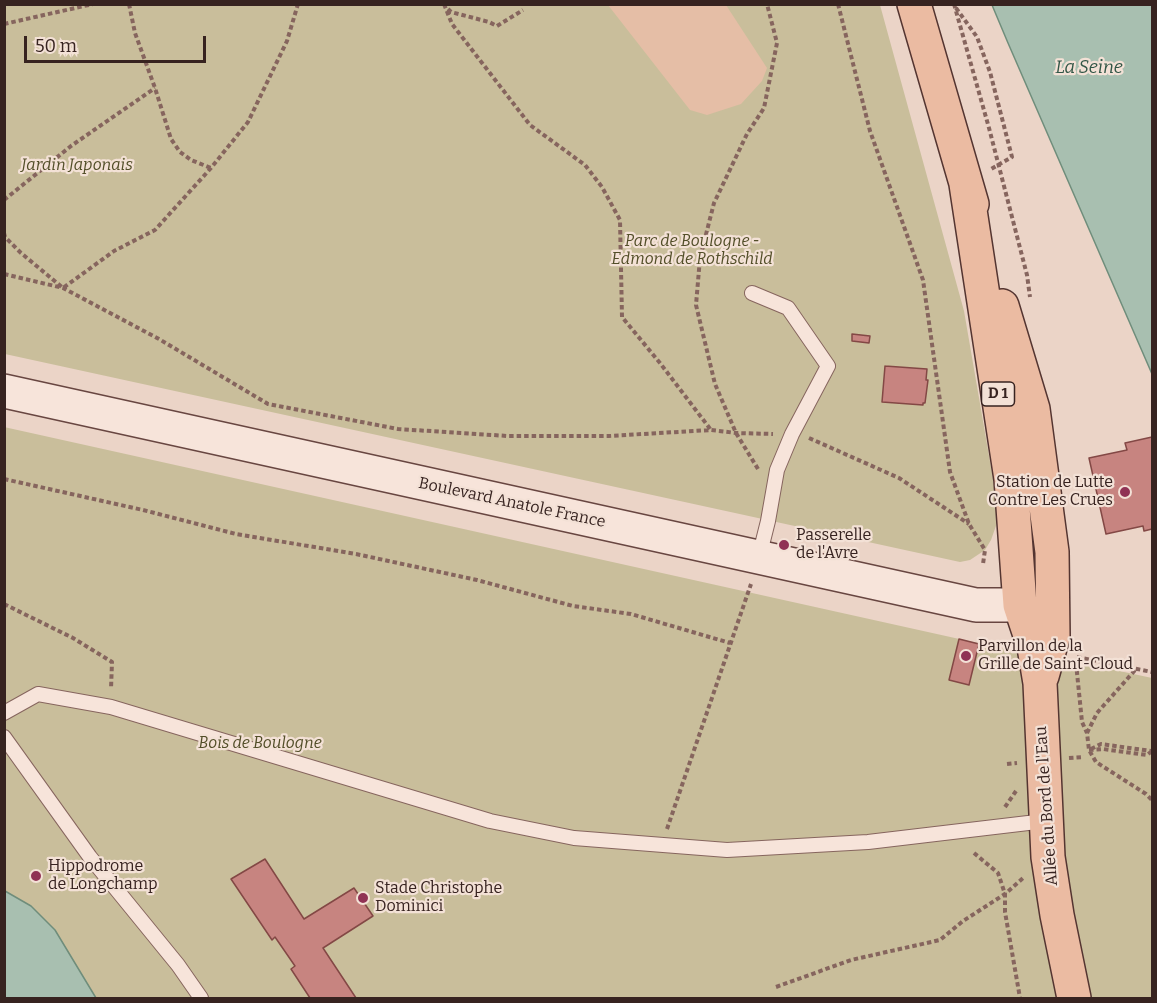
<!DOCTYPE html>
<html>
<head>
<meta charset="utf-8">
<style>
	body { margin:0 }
	#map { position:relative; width:1157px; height:1003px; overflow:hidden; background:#ebd4c7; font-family:Bitter,serif }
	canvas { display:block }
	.frame { position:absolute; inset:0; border:6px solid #372320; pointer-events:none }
	.scale { position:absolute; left:24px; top:36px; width:182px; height:27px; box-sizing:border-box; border:3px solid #372320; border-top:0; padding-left:8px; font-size:18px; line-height:21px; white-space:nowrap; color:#372320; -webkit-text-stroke:4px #f3e1d6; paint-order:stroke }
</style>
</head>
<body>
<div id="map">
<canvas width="1157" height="1003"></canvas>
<div class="frame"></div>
<div class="scale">50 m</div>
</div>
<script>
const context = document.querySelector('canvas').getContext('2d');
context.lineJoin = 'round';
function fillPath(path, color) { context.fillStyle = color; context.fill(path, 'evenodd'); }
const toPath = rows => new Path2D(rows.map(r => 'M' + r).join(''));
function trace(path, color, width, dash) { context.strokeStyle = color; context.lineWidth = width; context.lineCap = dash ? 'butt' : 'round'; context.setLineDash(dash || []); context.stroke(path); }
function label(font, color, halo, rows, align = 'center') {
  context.font = font + ' Bitter,serif'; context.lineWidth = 4.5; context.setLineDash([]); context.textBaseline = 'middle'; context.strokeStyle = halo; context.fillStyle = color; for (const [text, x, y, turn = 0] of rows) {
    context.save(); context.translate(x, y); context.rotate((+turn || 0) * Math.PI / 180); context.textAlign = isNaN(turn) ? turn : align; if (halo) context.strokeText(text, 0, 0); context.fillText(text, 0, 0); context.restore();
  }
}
const green = toPath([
	[5,5,880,5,964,311,998,508,997,523,991,540,985,550,970,560,960,562,5,354],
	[4,427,1072,664,1073,661,1152,678,1152,998,5,998]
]);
const sand = toPath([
	[608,5,726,5,767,68,762,81,741,104,707,115,690,110]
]);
const water = toPath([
	[992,5,1152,5,1152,374,1008,43,992,5],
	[5,891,31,906,55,930,96,998,5,998,5,891]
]);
const building = toPath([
	[852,334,870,336,869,343,852,341,852,334],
	[885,366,927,369,926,380,928,380,925,403,923,403,923,405,882,402,885,366],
	[1152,437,1152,529,1144,531,1143,526,1106,534,1089,458,1127,450,1125,443,1152,437],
	[959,639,979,644,969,685,949,680,959,639],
	[265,859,304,919,354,888,373,916,323,948,356,998,310,998,291,969,295,966,275,937,272,940,231,879,265,859]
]);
const path = toPath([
	[129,4,135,33,155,88,171,139,180,152,191,160,211,168],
	[444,4,452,24,530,125,585,165,602,187,620,220,622,317,660,363,711,430],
	[838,4,870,131,923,280,950,472,969,524,985,550,983,564],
	[954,4,989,128,1027,275,1030,297],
	[956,8,977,37,990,72,1012,157,991,169],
	[448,9,451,12,489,22,497,26,523,10],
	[4,24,93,4],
	[4,200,71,146,155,88],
	[4,233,5,237,21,253,63,288,114,251,155,230,211,168,248,122,287,41,298,4],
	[4,274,63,288,159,339,268,404,398,429,508,436,609,436,711,430,736,433,773,434],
	[809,438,899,478,969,524],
	[758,469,736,433,715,384,696,305,700,258,714,203,747,134,764,108,777,43,767,4],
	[4,479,143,510,236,534,356,554,477,580,573,606,631,614,730,643],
	[4,604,73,638,112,662,111,689],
	[1077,657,1152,672],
	[1076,663,1082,722,1087,733,1089,750,1096,762,1146,794,1152,800],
	[1087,733,1097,713,1136,669],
	[1091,749,1101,744,1151,751],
	[1089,750,1103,749,1147,755,1152,751],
	[1069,758,1084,757],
	[1007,764,1017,763],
	[1005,807,1016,791],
	[667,829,751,584],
	[974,853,998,873,1005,894,1005,912,1020,998],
	[776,987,851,960,940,940,963,921,1005,894,1023,878]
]);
const service = toPath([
	[752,293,788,308,828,366,792,434,777,470,768,521,759,557],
	[4,713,38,694,111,707,490,821,574,838,727,850,868,842,1045,821],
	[4,737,90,857,178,965,201,998]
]);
const secondary = toPath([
	[4,391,976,605,1020,605]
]);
const primary = toPath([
	[914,4,972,204],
	[966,184,1011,479,1020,605,1034,647,1040,683,1048,857,1057,915,1074,998],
	[1002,306,1033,409,1052,552,1053,637,1042,676]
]);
const markers = [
	[1125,492,6,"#903254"],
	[784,545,6,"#903254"],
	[966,656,6,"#903254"],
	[36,876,6,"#903254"],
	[363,898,6,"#903254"]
];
const shields = [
	[998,394,33]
];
const shieldNames = [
	["D 1",998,394]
];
const parkNames = [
	["Jardin Japonais",77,166],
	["Parc de Boulogne -",692,242],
	["Edmond de Rothschild",692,260],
	["Bois de Boulogne",260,744]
];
const poiNames = [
	["Station de Lutte",1113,483,"right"],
	["Contre Les Crues",1113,501,"right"],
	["Passerelle",796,536],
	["de l'Avre",796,554],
	["Parvillon de la",978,647],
	["Grille de Saint-Cloud",978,665],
	["Hippodrome",48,867],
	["de Longchamp",48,885],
	["Stade Christophe",375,889],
	["Dominici",375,907]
];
const streetNames = [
	["Boulevard Anatole France",512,503,12],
	["Allée du Bord de l'Eau",1047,806,-94]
];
const waterNames = [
	["La Seine",1089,68]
];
fillPath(green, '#c9be9b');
fillPath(sand, '#e5bea6');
fillPath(water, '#a8bfb0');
trace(water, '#6f8d7b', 1.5);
fillPath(building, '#c78480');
trace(building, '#834845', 1.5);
trace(service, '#86655e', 16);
trace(secondary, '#684641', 36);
trace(primary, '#543531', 36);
trace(path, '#86655e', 4, [4.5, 3]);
trace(service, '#f7e4da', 14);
trace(secondary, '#f7e4da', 33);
trace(primary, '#ebbba2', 33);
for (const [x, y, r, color] of markers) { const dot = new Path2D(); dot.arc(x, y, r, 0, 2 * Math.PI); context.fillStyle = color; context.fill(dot); trace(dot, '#f3e1d6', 2); }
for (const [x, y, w] of shields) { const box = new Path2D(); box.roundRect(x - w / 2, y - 12, w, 24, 4.5); context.fillStyle = '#f3e1d6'; context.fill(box); trace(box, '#372320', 1.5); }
label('bold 15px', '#372320', null, shieldNames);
label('italic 16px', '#524e28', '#f3e1d6', parkNames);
label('16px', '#372320', '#f3e1d6', poiNames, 'left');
label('16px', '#372320', '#f3e1d6', streetNames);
label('italic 18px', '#315646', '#f3e1d6', waterNames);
</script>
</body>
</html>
